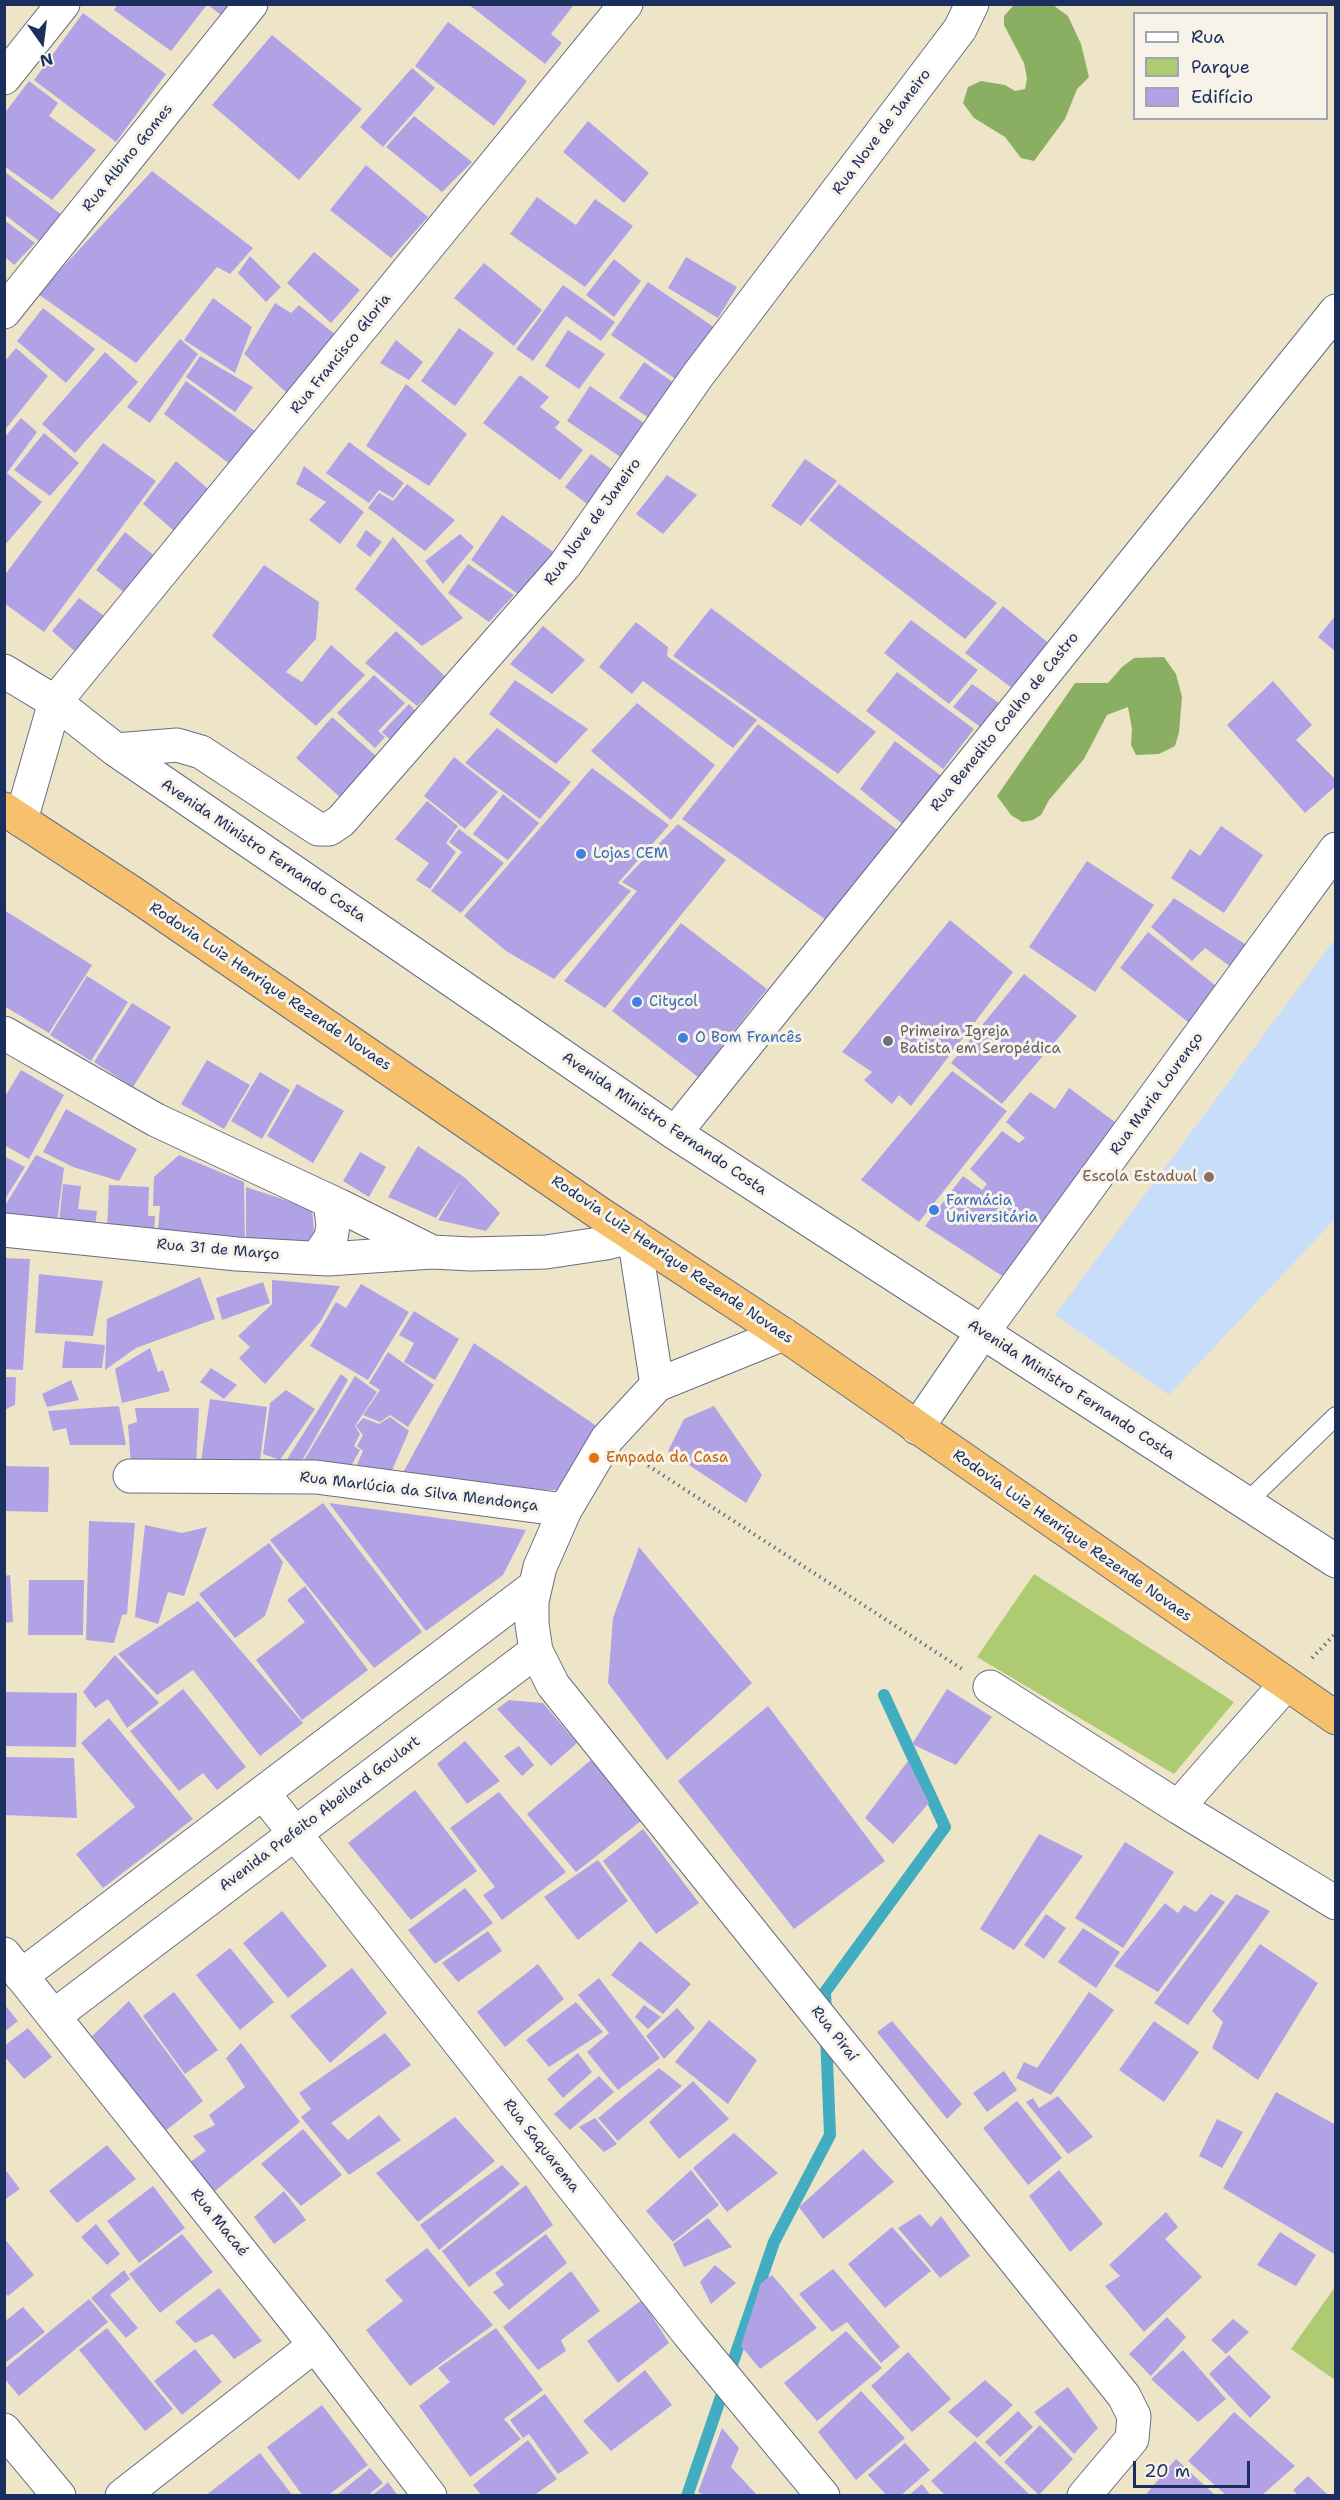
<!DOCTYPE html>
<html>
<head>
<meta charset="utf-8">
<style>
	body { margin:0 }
	#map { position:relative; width:1340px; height:2500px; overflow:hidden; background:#eee5c9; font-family:"Shantell Sans",sans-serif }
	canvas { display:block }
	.frame { position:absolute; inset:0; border:6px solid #1b2f5e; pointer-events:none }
	.legend { position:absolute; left:1133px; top:12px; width:195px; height:108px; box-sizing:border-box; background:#f7f3e8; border:2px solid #9fa5b1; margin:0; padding:8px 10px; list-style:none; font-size:18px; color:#1b2f5e }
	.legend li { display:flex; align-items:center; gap:12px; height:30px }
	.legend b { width:30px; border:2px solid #9fa5b1 }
	.north { position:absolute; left:12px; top:12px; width:60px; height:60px; -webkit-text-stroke:4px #f7f3e8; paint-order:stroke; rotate:166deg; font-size:16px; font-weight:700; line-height:24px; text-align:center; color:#1b2f5e }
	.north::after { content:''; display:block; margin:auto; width:21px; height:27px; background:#1b2f5e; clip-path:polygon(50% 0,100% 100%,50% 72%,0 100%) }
	.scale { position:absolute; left:1133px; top:2461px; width:117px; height:27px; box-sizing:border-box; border:3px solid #1b2f5e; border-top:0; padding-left:8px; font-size:18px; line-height:21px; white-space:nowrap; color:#1b2f5e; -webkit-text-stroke:4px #f7f3e8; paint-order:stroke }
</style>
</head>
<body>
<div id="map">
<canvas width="1340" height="2500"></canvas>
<div class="frame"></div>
<ul class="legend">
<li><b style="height:8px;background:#fff"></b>Rua</li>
<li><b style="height:16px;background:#aecb71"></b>Parque</li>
<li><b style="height:16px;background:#b1a2e6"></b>Edifício</li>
</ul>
<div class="north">N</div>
<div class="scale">20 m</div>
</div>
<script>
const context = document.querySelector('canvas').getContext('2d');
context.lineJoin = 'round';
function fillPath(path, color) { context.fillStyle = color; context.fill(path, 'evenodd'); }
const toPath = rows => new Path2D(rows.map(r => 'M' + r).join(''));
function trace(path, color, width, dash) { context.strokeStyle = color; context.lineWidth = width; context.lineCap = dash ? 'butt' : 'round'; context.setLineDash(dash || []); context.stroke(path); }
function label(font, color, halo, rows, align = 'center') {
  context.font = font + ' "Shantell Sans",sans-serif'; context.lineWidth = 6; context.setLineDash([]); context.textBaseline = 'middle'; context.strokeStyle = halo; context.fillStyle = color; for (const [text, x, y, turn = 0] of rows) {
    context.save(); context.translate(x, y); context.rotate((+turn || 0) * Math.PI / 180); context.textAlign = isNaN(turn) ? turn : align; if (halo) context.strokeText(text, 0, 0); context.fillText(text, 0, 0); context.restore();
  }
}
const built = toPath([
	[1335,939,1335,1219,1169,1395,1055,1315]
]);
const green = toPath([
	[1034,1574,1234,1702,1174,1774,977,1657],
	[1335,2287,1335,2380,1291,2349]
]);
const forest = toPath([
	[1015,4,1053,5,1068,16,1081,44,1089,77,1077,89,1065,119,1034,161,1021,158,1005,137,974,118,963,103,968,87,981,81,1005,85,1015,91,1025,89,1027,78,1024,63,1004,25,1004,16],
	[1164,657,1176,674,1182,697,1179,732,1175,746,1159,754,1136,755,1131,745,1132,729,1128,707,1107,715,1084,759,1049,800,1041,815,1033,820,1022,822,1011,815,997,796,1075,683,1108,683,1122,667,1134,658]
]);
const stream = toPath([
	[826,2013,825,1992,945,1827,884,1695],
	[687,2496,774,2242,830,2135,826,2036]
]);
const building = toPath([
	[118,4,204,4,206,6,171,51,114,10],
	[207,4,231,4,222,16],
	[468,4,572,4,573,6,551,34,562,43,545,64],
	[83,13,166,74,116,142,34,80],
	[448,22,527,81,494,126,415,66],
	[272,35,362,109,299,180,212,105],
	[412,68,435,88,383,147,360,127],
	[29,81,58,103,49,116,96,150,52,200,4,166,4,114],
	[414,116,472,162,442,192,386,147],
	[588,121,649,173,624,203,563,152],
	[366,165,428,217,391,258,330,210],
	[152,171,253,248,230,274,217,267,136,363,38,294],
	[5,172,62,215,39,241,5,215],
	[537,197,576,225,595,199,633,226,585,287,510,234],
	[4,220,35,243,14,265,4,256],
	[314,252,360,290,331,323,287,283],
	[250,256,281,287,266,302,238,273],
	[686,257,737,287,718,318,668,288],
	[614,259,641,281,614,317,586,295],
	[484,263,542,310,514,346,454,298],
	[648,282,721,332,680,382,611,335],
	[563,285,615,322,601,341,566,316,533,361,516,349],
	[213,298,252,327,235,373,184,340],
	[275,303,291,313,299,305,337,336,287,393,244,354],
	[43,308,95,349,66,383,17,341],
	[459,328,494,353,455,406,421,381],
	[568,330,605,354,579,389,545,366],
	[180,339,198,354,150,423,127,407],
	[396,340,423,362,409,380,380,363],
	[16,348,48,376,4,431,4,362],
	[105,352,138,382,75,453,42,424],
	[200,356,253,387,235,412,186,377],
	[644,362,677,385,652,420,619,398],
	[520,375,549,397,540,407,560,422,555,428,583,450,560,480,483,423],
	[186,381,259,434,231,465,164,414],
	[406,384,467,434,429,486,366,446],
	[590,386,654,430,631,464,567,421],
	[21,418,37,432,7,473,42,502,4,546,4,438],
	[44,433,79,463,50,496,14,470],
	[349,442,404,483,393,498,379,490,369,503,326,473],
	[103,443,156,481,44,632,4,603,4,576],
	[591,454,621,476,595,510,565,487],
	[805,459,837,481,801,526,771,506],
	[176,461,214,494,180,536,143,504],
	[304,466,364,512,340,544,309,520,326,502,296,484],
	[667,475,697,495,663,534,636,514],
	[407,484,455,520,425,551,368,508,379,493,393,501],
	[839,484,997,603,965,639,809,520],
	[502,515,562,558,525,599,471,560],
	[366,530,382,542,370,557,356,546],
	[125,532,161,561,130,597,96,570],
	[460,534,474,547,443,584,425,561],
	[393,537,463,618,422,646,355,589],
	[468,564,514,595,489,622,448,593],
	[264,565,319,602,316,639,286,672,302,682,331,645,365,675,316,726,212,636],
	[79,598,110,620,80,656,52,631],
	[1003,606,1051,645,1012,688,965,653],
	[711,608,876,732,838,774,673,656],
	[1336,615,1336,652,1318,637],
	[911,620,978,670,949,704,884,653],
	[636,622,668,647,667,656,757,720,733,748,643,681,632,694,599,667],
	[543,626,585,660,552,694,510,664],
	[396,631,446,677,417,706,365,663],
	[897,672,974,729,943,769,866,711],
	[374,675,405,703,378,731,385,737,375,748,337,713],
	[515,680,588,729,556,764,489,714],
	[1273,681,1312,725,1296,740,1336,780,1336,786,1305,813,1227,725],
	[972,684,1006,708,986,731,953,707],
	[637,703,715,765,671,820,591,751],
	[409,704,425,721,400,749,382,732],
	[332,717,385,764,349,805,296,758],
	[758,724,904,835,829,922,682,819],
	[497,728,571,782,540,819,465,763],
	[895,741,948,781,910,830,860,789],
	[454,757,498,792,465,829,424,796],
	[592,768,669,825,618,883,631,891,554,979,506,951,464,916],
	[503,794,539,823,508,860,473,834],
	[427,801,458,826,446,843,456,852,430,889,416,880,429,863,395,839],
	[678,824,726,860,605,1008,564,981,637,891,622,882],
	[1221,826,1263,855,1224,913,1171,878,1190,849,1200,856],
	[459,829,504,863,461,913,431,891,462,852,449,842],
	[1087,861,1154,905,1095,992,1029,947],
	[1174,898,1248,946,1231,967,1205,948,1192,961,1151,927],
	[4,910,92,965,49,1033,4,1006],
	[950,920,1013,972,911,1106,899,1095,892,1104,864,1080,872,1072,842,1052],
	[681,923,767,989,698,1077,612,1011],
	[1148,932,1220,989,1193,1026,1120,968],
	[1024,974,1077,1016,1002,1104,951,1063],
	[87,976,128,1002,91,1061,50,1035],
	[132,1003,171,1027,133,1087,94,1062],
	[207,1060,250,1085,224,1129,181,1104],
	[21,1070,64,1095,29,1159,4,1145,4,1098],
	[952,1071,1007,1111,919,1222,861,1180],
	[260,1072,290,1090,262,1139,231,1121],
	[297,1084,344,1111,313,1163,267,1136],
	[1069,1088,1123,1128,1013,1283,925,1226,963,1176,982,1190,987,1184,970,1169,1002,1131,1019,1143,1025,1138,1006,1122,1030,1092,1055,1109],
	[66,1109,137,1149,119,1181,73,1167,43,1152],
	[418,1146,464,1177,500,1213,486,1231,438,1220,461,1181,436,1218,388,1197],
	[360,1152,386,1167,369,1197,343,1181],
	[36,1155,64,1168,56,1230,4,1227,4,1207],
	[179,1155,244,1182,245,1241,158,1230,160,1206,153,1206,154,1177],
	[4,1156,25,1167,4,1201],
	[63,1184,81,1186,78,1209,97,1211,94,1236,58,1232],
	[109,1185,149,1187,148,1216,155,1216,154,1233,107,1230],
	[246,1187,312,1209,315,1243,246,1242],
	[4,1258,30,1259,23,1370,4,1369],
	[39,1274,103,1281,93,1336,35,1333],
	[200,1277,215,1319,136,1348,105,1370,107,1319],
	[272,1280,340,1286,321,1321,265,1384,239,1358,250,1347,238,1336,272,1304],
	[263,1282,270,1303,222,1320,216,1298],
	[361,1284,409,1312,368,1380,310,1346,336,1302,346,1308],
	[414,1311,459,1339,435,1380,404,1362,414,1343,399,1335],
	[65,1341,105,1345,102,1368,62,1368],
	[474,1343,598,1427,557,1490,395,1487],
	[150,1348,158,1372,163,1370,170,1391,122,1403,115,1369],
	[388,1352,434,1385,408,1427,390,1415,380,1422,363,1415,380,1390,369,1383],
	[211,1368,237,1385,224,1399,200,1382],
	[341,1374,348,1380,299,1466,286,1461],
	[355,1376,377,1392,355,1426,360,1434,354,1446,360,1450,345,1477,304,1460],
	[4,1377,16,1377,15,1405,4,1410],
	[71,1380,79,1400,47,1407,42,1394],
	[286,1390,315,1409,280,1460,263,1454,270,1403],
	[210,1399,267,1407,259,1468,201,1461],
	[119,1406,126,1445,70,1445,66,1428,53,1431,48,1411],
	[714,1406,762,1475,746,1503,668,1451,684,1419],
	[135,1408,199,1408,196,1466,131,1466,128,1425,137,1422],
	[390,1417,409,1431,387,1482,354,1471,363,1451,357,1446,363,1435,356,1426,363,1418,379,1424],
	[4,1466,49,1467,48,1512,4,1511],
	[323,1503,422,1632,374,1668,270,1540],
	[329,1503,526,1530,503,1575,426,1631],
	[89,1521,135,1523,127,1614,122,1615,114,1643,86,1640],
	[145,1525,182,1533,207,1527,184,1596,168,1592,158,1624,135,1617],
	[269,1543,283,1562,265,1616,235,1638,199,1594],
	[639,1547,752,1683,667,1760,608,1683,613,1618],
	[10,1575,13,1622,4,1623,4,1576],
	[29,1580,84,1580,83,1635,28,1635],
	[305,1586,368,1670,302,1720,256,1660,305,1622,287,1600],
	[198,1601,303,1723,260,1756,193,1670,157,1695,118,1654],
	[115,1655,159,1703,127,1728,108,1699,95,1708,83,1692],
	[183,1689,246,1767,217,1790,203,1773,179,1791,130,1731],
	[947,1689,992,1717,956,1765,912,1744],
	[4,1692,77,1693,76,1747,4,1746],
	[509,1700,543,1703,577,1743,551,1766,497,1709],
	[768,1706,885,1861,794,1929,678,1781],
	[109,1718,193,1819,103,1888,76,1854,135,1807,81,1743],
	[465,1741,500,1781,467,1804,437,1764],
	[519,1746,534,1765,522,1776,504,1756],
	[4,1757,74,1758,77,1818,4,1815],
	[591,1760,641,1821,576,1872,527,1814],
	[908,1761,929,1803,893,1844,865,1818],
	[415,1790,477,1871,411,1920,348,1843],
	[499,1792,566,1872,502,1920,483,1895,495,1887,450,1828],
	[643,1829,699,1903,656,1934,603,1861],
	[1039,1834,1083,1856,1014,1950,980,1929],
	[1125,1842,1174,1872,1123,1948,1075,1918],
	[598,1860,628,1901,578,1940,544,1897],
	[465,1888,493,1923,435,1964,408,1930],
	[1211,1894,1225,1902,1158,1992,1114,1966,1165,1903,1178,1913,1184,1905,1196,1912],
	[1236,1894,1270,1911,1188,2025,1154,2003],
	[282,1911,327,1966,288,1998,243,1943],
	[1046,1914,1066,1928,1044,1959,1024,1945],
	[1083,1928,1120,1952,1096,1988,1058,1962],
	[488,1931,502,1951,458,1982,442,1963],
	[640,1941,691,1984,663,2014,611,1975],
	[1260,1944,1318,1983,1258,2080,1212,2048,1223,2022,1212,2011],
	[230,1948,274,2002,240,2030,196,1975],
	[538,1964,564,1999,505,2047,477,2012],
	[352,1968,387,2013,330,2063,290,2016],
	[599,1978,660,2058,618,2090,587,2052,609,2033,578,1995],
	[174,1992,218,2050,185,2074,143,2016],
	[1089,1992,1114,2010,1051,2095,1016,2078,1024,2062,1037,2068],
	[129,2001,203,2101,164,2132,92,2036],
	[576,2002,603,2032,549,2067,526,2040],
	[4,2004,18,2021,4,2032],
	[644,2005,661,2017,648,2029,635,2017],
	[677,2008,695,2028,664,2059,646,2036],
	[709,2020,757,2060,728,2104,675,2062],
	[892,2021,962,2104,947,2119,877,2032],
	[1154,2021,1199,2052,1164,2102,1119,2070],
	[28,2028,52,2057,24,2079,4,2056,4,2046],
	[385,2033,411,2065,331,2123,348,2140,379,2115,401,2140,349,2175,301,2117,311,2109,299,2093],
	[241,2043,300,2122,215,2191,190,2162,206,2151,193,2136,215,2125,209,2115,245,2087,226,2058],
	[578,2053,592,2072,563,2098,547,2079],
	[659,2068,682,2086,618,2141,598,2118],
	[1004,2071,1017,2090,987,2112,973,2093],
	[599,2076,614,2092,570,2130,554,2114],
	[693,2081,729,2119,679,2159,649,2122],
	[1276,2092,1336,2125,1336,2255,1223,2188],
	[1058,2096,1093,2137,1068,2154,1026,2102,1033,2098,1039,2108],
	[1017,2101,1062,2158,1028,2185,983,2128],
	[455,2117,495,2161,418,2222,376,2173],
	[595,2118,617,2144,604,2152,579,2127],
	[1217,2119,1243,2132,1222,2168,1199,2156],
	[303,2129,342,2175,301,2206,261,2164],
	[734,2133,778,2173,727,2212,693,2168],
	[107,2145,136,2179,77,2223,49,2191],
	[863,2149,894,2182,823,2239,799,2207],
	[502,2165,520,2184,439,2250,420,2225],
	[4,2168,20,2189,4,2200],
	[691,2170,719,2205,673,2242,646,2211],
	[1059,2170,1103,2224,1070,2252,1029,2196],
	[526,2185,553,2225,469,2287,442,2251],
	[153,2186,185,2228,139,2263,107,2221],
	[284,2191,306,2220,274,2244,254,2217],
	[1166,2212,1178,2227,1165,2239,1202,2277,1144,2332,1105,2286,1120,2276,1109,2265],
	[920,2214,931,2227,941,2216,970,2256,940,2278,898,2228],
	[708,2218,732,2247,684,2267,673,2244],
	[96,2224,120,2254,107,2265,81,2237],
	[892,2227,931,2271,885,2308,848,2264],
	[1280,2232,1316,2255,1296,2286,1257,2265],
	[182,2234,213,2272,160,2313,129,2274],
	[546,2234,567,2263,509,2310,493,2292,504,2285,495,2273],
	[4,2238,34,2275,8,2296,4,2292],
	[427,2248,493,2325,410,2386,366,2330,403,2301,385,2280],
	[715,2265,736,2283,711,2304,700,2282],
	[833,2269,900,2347,881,2363,847,2322,832,2332,799,2294],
	[124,2270,130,2279,110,2295,138,2328,126,2338,91,2298],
	[571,2271,600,2311,561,2340,566,2351,538,2370,503,2327],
	[772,2275,817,2328,760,2369,741,2346,761,2283],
	[219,2288,262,2341,234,2359,213,2334,195,2343,175,2322],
	[89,2299,108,2322,19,2396,4,2378,4,2369],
	[642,2300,669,2343,618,2383,587,2341],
	[23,2307,45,2332,4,2364,4,2322],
	[1167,2317,1186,2337,1151,2376,1129,2354],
	[1233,2319,1249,2332,1226,2354,1211,2340],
	[107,2328,173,2409,145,2431,79,2350],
	[496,2328,543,2390,504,2419,521,2439,470,2477,419,2406,450,2382,438,2368],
	[846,2331,882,2368,817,2421,784,2383],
	[195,2349,222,2382,182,2415,154,2381],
	[1183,2350,1226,2399,1198,2422,1151,2379],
	[908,2352,951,2399,912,2432,871,2386],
	[1229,2355,1271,2397,1250,2418,1209,2374],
	[645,2370,672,2405,611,2451,583,2421],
	[985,2380,1013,2405,977,2438,948,2412],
	[1068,2387,1098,2428,1074,2454,1034,2412],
	[861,2391,905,2438,856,2480,818,2432],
	[545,2394,589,2453,558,2474,529,2434,523,2438,510,2420],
	[322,2405,368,2465,327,2496,303,2496,267,2447],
	[1018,2411,1033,2427,1000,2457,985,2442],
	[1234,2412,1295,2466,1261,2496,1227,2496,1188,2461],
	[1040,2425,1073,2459,1039,2495,1004,2462],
	[722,2428,739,2448,731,2467,758,2496,707,2496,698,2492],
	[528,2440,557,2479,533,2496,482,2496,473,2485],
	[975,2441,1031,2496,946,2496,931,2481],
	[905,2443,930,2470,900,2496,887,2496,868,2475],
	[260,2453,293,2496,205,2496],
	[1176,2459,1216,2496,1150,2496,1147,2493],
	[370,2468,383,2483,367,2496,336,2496],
	[1308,2476,1329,2496,1299,2496,1293,2490],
	[388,2482,398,2496,371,2496,384,2486],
	[922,2484,931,2496,908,2496]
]);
const path = toPath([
	[638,1459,962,1669],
	[1312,1658,1336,1633]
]);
const lane = toPath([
	[1246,1503,1336,1416]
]);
const street = toPath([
	[4,78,63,4],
	[4,312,251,4],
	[4,671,55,702,116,750,675,1133,1336,1561],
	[116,750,177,745,201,752,318,829,329,829,341,821,565,565,698,375,960,29,972,4],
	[21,820,55,702,626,4],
	[4,1033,156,1120,340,1206,432,1252,471,1254,546,1252,606,1243,634,1236,657,1385],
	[675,1133,1336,311],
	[4,1230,237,1254,328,1259,432,1252],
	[317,1258,331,1238,333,1225,330,1202],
	[783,1334,657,1385,607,1439,565,1510,540,1567,532,1601,532,1624,536,1651,553,1685,1124,2396,1134,2416,1132,2439,1084,2496],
	[917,1428,982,1333,1336,849],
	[130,1476,316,1477,565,1510],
	[990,1687,1178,1807,1336,1903],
	[263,1793,688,2333,823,2496],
	[1178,1807,1286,1684],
	[4,1954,315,2345,430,2496],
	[21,1976,534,1587],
	[54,2016,536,1651],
	[4,2430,59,2496],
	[122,2496,315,2345]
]);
const highway = toPath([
	[4,809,134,894,602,1215,795,1342,1336,1718]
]);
const markers = [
	[581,854,6,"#3f7fe0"],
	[637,1002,6,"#3f7fe0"],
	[683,1038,6,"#3f7fe0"],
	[888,1041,6,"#6b7280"],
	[1209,1177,6,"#8d6e63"],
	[934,1210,6,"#3f7fe0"],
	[594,1458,6,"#e8710a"]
];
const streetNames = [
	["Rua Nove de Janeiro",882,132,-53],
	["Rua Albino Gomes",128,158,-51],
	["Rua Francisco Gloria",341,354,-51],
	["Rua Nove de Janeiro",593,522,-54],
	["Rua Benedito Coelho de Castro",1005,722,-51],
	["Avenida Ministro Fernando Costa",263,851,34],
	["Rodovia Luiz Henrique Rezende Novaes",270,987,34],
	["Rua Maria Lourenço",1157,1094,-54],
	["Avenida Ministro Fernando Costa",664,1124,34],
	["Rua 31 de Março",218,1250,5],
	["Rodovia Luiz Henrique Rezende Novaes",672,1260,34],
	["Avenida Ministro Fernando Costa",1071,1390,33],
	["Rua Marlúcia da Silva Mendonça",419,1492,7],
	["Rodovia Luiz Henrique Rezende Novaes",1072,1536,35],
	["Avenida Prefeito Abeilard Goulart",320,1814,-37],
	["Rua Piraí",834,2034,52],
	["Rua Saquarema",541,2146,52],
	["Rua Macaé",219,2223,51]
];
const shopNames = [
	["Lojas CEM",593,854],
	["Citycol",649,1002],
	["O Bom Francês",695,1038],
	["Farmácia",946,1201],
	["Universitária",946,1218]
];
const worshipNames = [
	["Primeira Igreja",900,1032],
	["Batista em Seropédica",900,1049]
];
const educationNames = [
	["Escola Estadual",1197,1177]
];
const foodNames = [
	["Empada da Casa",606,1458]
];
fillPath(built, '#c8ddf9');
fillPath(green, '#aecb71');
fillPath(forest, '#8aaf63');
trace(stream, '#42acc1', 12);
fillPath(building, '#b1a2e6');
trace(lane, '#656f83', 20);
trace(street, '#656f83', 35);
trace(highway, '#656f83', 35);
trace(path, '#656f83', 4, [1.5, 4.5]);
trace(lane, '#fff', 18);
trace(street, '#fff', 33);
trace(highway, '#f7c06c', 33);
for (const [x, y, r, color] of markers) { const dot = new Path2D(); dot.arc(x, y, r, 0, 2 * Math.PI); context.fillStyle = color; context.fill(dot); trace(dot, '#f7f3e8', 2); }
label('15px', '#1b2f5e', '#f7f3e8', streetNames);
label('15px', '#366cbe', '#f7f3e8', shopNames, 'left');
label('15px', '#5b616d', '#f7f3e8', worshipNames, 'left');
label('15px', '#785e54', '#f7f3e8', educationNames, 'right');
label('15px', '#c56008', '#f7f3e8', foodNames, 'left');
</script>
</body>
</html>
